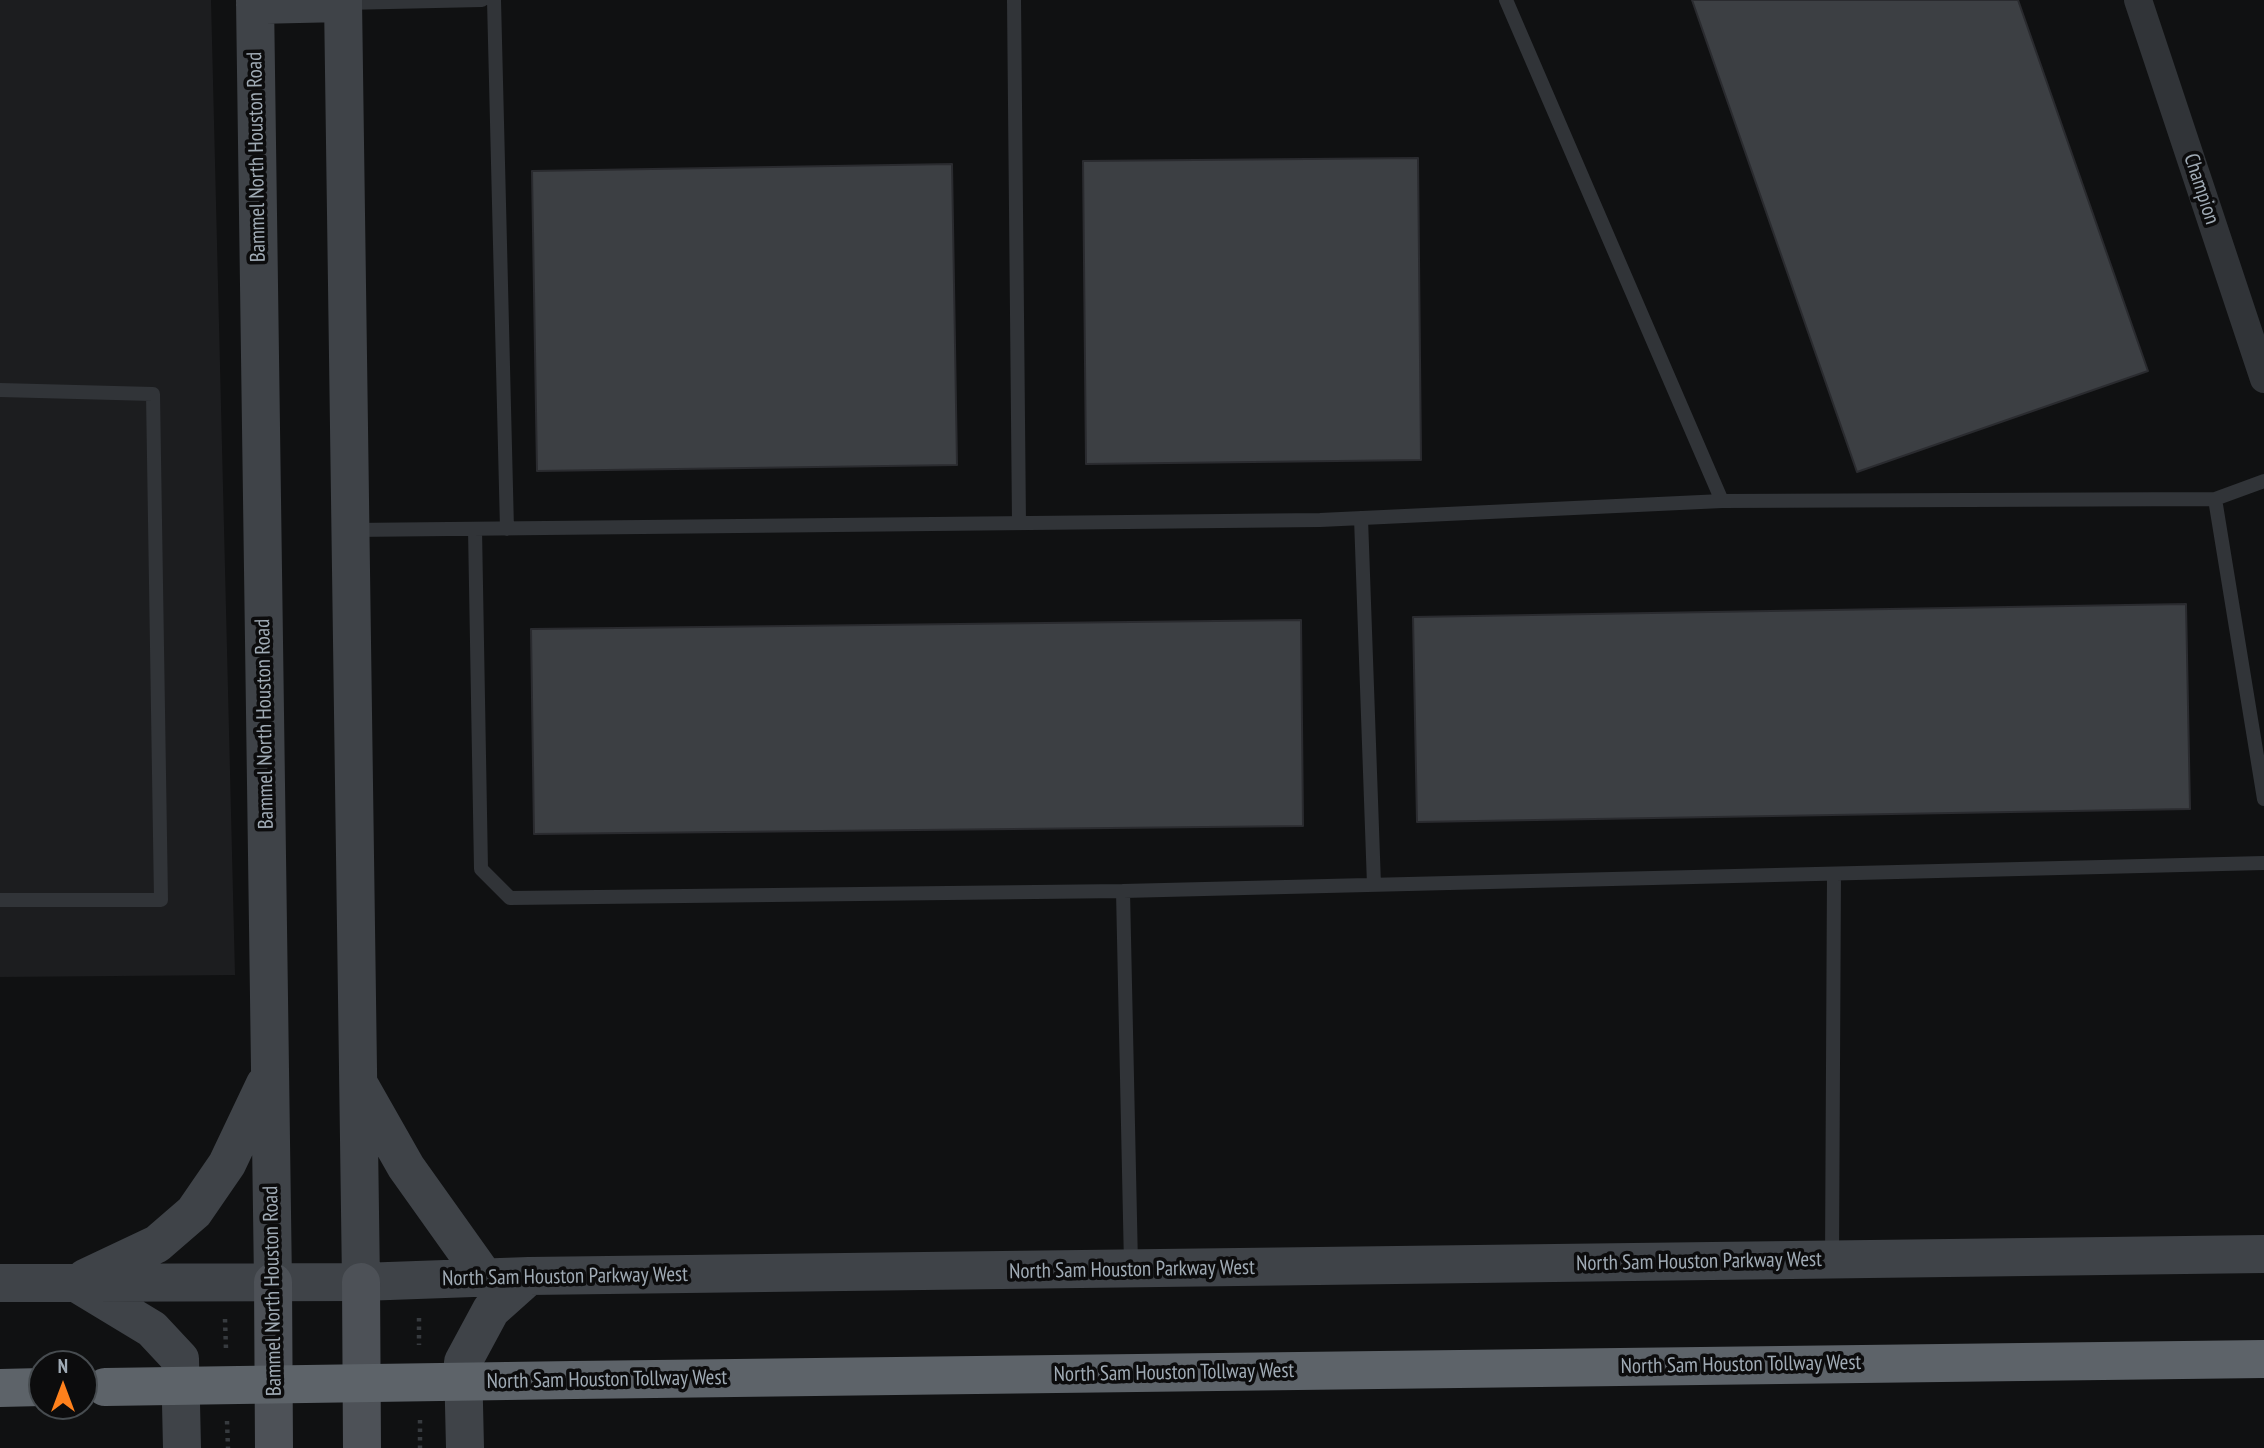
<!DOCTYPE html>
<html>
<head>
<meta charset="utf-8">
<style>
	body { margin:0 }
	#map { position:relative; width:2264px; height:1448px; overflow:hidden; background:#101112; font-family:"PT Sans Narrow",sans-serif }
	canvas { display:block }
	.north { position:absolute; left:28px; top:1350px; width:70px; height:70px; box-sizing:border-box; background:#0c0c0d; border:2px solid #474c50; border-radius:50%; rotate:0deg; font-size:19px; font-weight:700; line-height:28px; text-align:center; color:#a0abb5 }
	.north::after { content:''; display:block; margin:auto; width:24px; height:32px; background:#ff811c; clip-path:polygon(50% 0,100% 100%,50% 72%,0 100%) }
</style>
</head>
<body>
<div id="map">
<canvas width="2264" height="1448"></canvas>
<div class="north">N</div>
</div>
<script>
const context = document.querySelector('canvas').getContext('2d');
context.lineJoin = 'round';
function fillPath(path, color) { context.fillStyle = color; context.fill(path, 'evenodd'); }
const toPath = rows => new Path2D(rows.map(r => 'M' + r).join(''));
function trace(path, color, width, dash) { context.strokeStyle = color; context.lineWidth = width; context.lineCap = dash ? 'butt' : 'round'; context.setLineDash(dash || []); context.stroke(path); }
function label(font, color, halo, rows, align = 'center') {
  context.font = font + ' "PT Sans Narrow",sans-serif'; context.lineWidth = 7; context.setLineDash([]); context.textBaseline = 'middle'; context.strokeStyle = halo; context.fillStyle = color; for (const [text, x, y, turn = 0] of rows) {
    context.save(); context.translate(x, y); context.rotate((+turn || 0) * Math.PI / 180); context.textAlign = isNaN(turn) ? turn : align; if (halo) context.strokeText(text, 0, 0); context.fillText(text, 0, 0); context.restore();
  }
}
const built = toPath([
	[0,0,211,0,235,975,0,977]
]);
const building = toPath([
	[1692,0,2018,0,2148,371,1857,472,1692,0],
	[1418,158,1421,460,1086,464,1083,161,1418,158],
	[952,164,957,465,537,471,532,171,952,164],
	[2186,604,2190,809,1417,822,1413,617,2186,604],
	[1301,620,1303,826,534,834,531,629,1301,620]
]);
const path = toPath([
	[419,1318,419,1345],
	[225,1319,226,1349],
	[420,1420,420,1448],
	[227,1421,228,1448]
]);
const service = toPath([
	[494,0,507,529],
	[1014,0,1019,523],
	[344,3,482,0],
	[0,390,153,394,161,900,0,900],
	[2215,499,2264,799],
	[1722,501,2215,499,2264,481],
	[1361,518,1374,885],
	[475,529,481,869,510,898,1123,891,1131,1265],
	[352,530,1320,520,1722,501,1506,0],
	[1123,891,2264,863],
	[1832,1258,1834,874]
]);
const minor = toPath([
	[2138,0,2264,379]
]);
const secondary = toPath([
	[255,0,273,1282],
	[343,0,361,1282],
	[255,5,343,3],
	[360,1086,406,1167,485,1278],
	[85,1278,157,1244,194,1212,227,1164,265,1084],
	[0,1283,361,1282,529,1276,2264,1254],
	[76,1283,152,1329,180,1359,182,1448],
	[465,1448,463,1362,491,1310,529,1276]
]);
const primary = toPath([
	[273,1282,274,1448],
	[361,1282,362,1448]
]);
const motorway = toPath([
	[574,1380,2264,1359],
	[0,1388,42,1387]
]);
const motorwayBridge = toPath([
	[105,1387,574,1380]
]);
const streetNames = [
	["Bammel North Houston Road",257,157,-91],
	["Champion",2201,189,72],
	["Bammel North Houston Road",265,724,-91],
	["North Sam Houston Parkway West",1699,1262,-1],
	["North Sam Houston Parkway West",1132,1270,-1],
	["North Sam Houston Parkway West",565,1277,-1],
	["Bammel North Houston Road",273,1291,-91],
	["North Sam Houston Tollway West",1741,1365,-1],
	["North Sam Houston Tollway West",1174,1373,-1],
	["North Sam Houston Tollway West",607,1380,-1]
];
fillPath(built, '#1c1d1f');
fillPath(building, '#3c3f43');
trace(building, '#2a2b2f', 2);
trace(path, '#373b3f', 4.5, [3.5, 5]);
trace(service, '#313438', 14);
trace(minor, '#313438', 28);
trace(secondary, '#3f4348', 38);
trace(primary, '#4d5157', 38);
trace(motorway, '#5d6369', 38);
trace(motorwayBridge, '#5d6369', 38);
label('21px', '#a0abb5', '#0c0c0d', streetNames);
</script>
</body>
</html>
